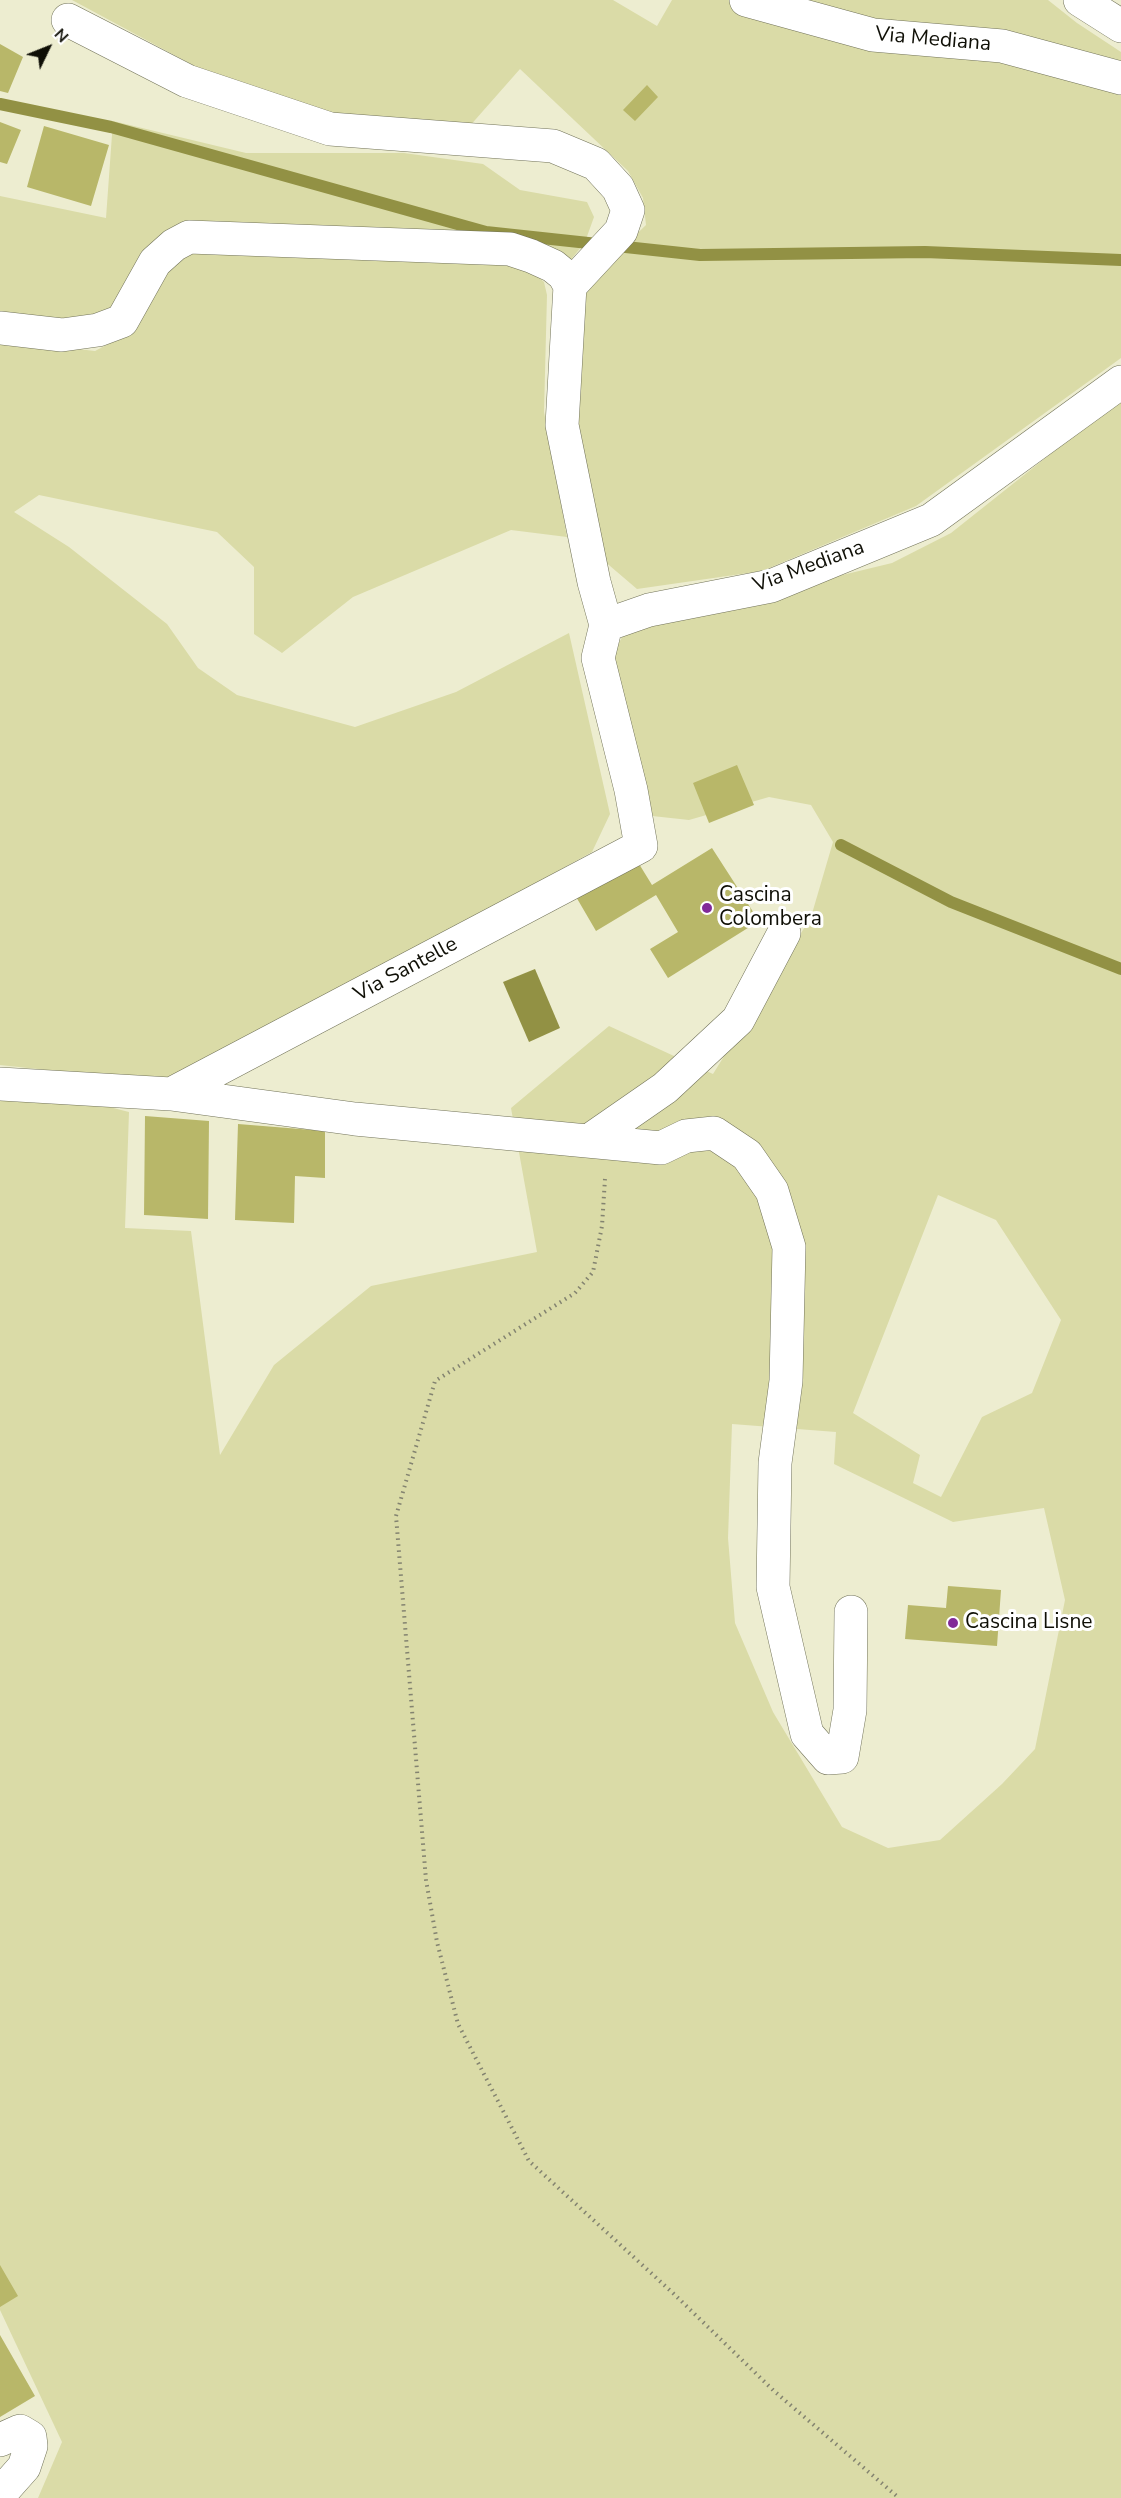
<!DOCTYPE html>
<html>
<head>
<meta charset="utf-8">
<style>
	body { margin:0 }
	#map { position:relative; width:1121px; height:2498px; overflow:hidden; background:#ededd0; font-family:"Nunito Sans",sans-serif }
	canvas { display:block }
	.north { position:absolute; left:18px; top:18px; width:60px; height:60px; -webkit-text-stroke:4px #fff; paint-order:stroke; rotate:47deg; font-size:16px; font-weight:700; line-height:24px; text-align:center; color:#0f0f06 }
	.north::after { content:''; display:block; margin:auto; width:21px; height:27px; background:#0f0f06; clip-path:polygon(50% 0,100% 100%,50% 72%,0 100%) }
</style>
</head>
<body>
<div id="map">
<canvas width="1121" height="2498"></canvas>
<div class="north">N</div>
</div>
<script>
const context = document.querySelector('canvas').getContext('2d');
context.lineJoin = 'round';
function fillPath(path, color) { context.fillStyle = color; context.fill(path, 'evenodd'); }
const toPath = rows => new Path2D(rows.map(r => 'M' + r).join(''));
function trace(path, color, width, dash) { context.strokeStyle = color; context.lineWidth = width; context.lineCap = dash ? 'butt' : 'round'; context.setLineDash(dash || []); context.stroke(path); }
function label(font, color, halo, rows, align = 'center') {
  context.font = font + ' "Nunito Sans",sans-serif'; context.lineWidth = 6; context.setLineDash([]); context.textBaseline = 'middle'; context.strokeStyle = halo; context.fillStyle = color; for (const [text, x, y, turn = 0] of rows) {
    context.save(); context.translate(x, y); context.rotate((+turn || 0) * Math.PI / 180); context.textAlign = isNaN(turn) ? turn : align; if (halo) context.strokeText(text, 0, 0); context.fillText(text, 0, 0); context.restore();
  }
}
const green = toPath([
	[72,0,613,0,657,26,672,0,1048,0,1077,23,1121,52,1121,358,916,506,762,571,637,589,603,560,572,422,576,299,594,275,646,225,643,198,628,171,520,69,468,128,327,118,215,77],
	[113,121,246,153,404,153,483,164,520,190,587,202,594,217,585,242,565,267,181,227,116,307,86,325,0,315,0,196,106,218],
	[198,248,505,263,532,271,544,282,547,295,544,412,567,537,511,530,353,597,282,653,254,634,254,567,217,532,39,495,14,512,69,547,167,624,198,668,237,695,355,727,456,692,569,633,610,814,592,852,198,1070,152,1081,0,1065,0,340,95,351,116,340,164,271],
	[1121,398,1121,2498,38,2498,62,2442,0,2310,0,1097,70,1097,129,1112,125,1228,191,1231,220,1455,274,1365,371,1286,537,1252,511,1108,609,1026,713,1074,811,917,833,842,811,805,769,797,689,820,643,815,609,660,628,627,892,563,951,533],
	[938,1195,996,1220,1061,1320,1032,1393,982,1417,941,1497,913,1483,920,1455,853,1413],
	[732,1424,836,1432,834,1464,953,1522,1044,1508,1065,1600,1035,1749,1002,1784,940,1840,888,1848,842,1827,773,1712,735,1623,728,1538]
]);
const water = toPath([
	[535,969,560,1028,529,1042,503,982]
]);
const stream = toPath([
	[0,104,111,127,486,232,700,255,925,252,1121,260],
	[841,845,951,902,1121,969]
]);
const building = toPath([
	[0,44,23,57,8,93,0,91],
	[647,85,658,97,635,121,623,110],
	[0,122,21,130,7,164,0,162],
	[44,126,109,145,91,206,27,187],
	[737,765,754,805,709,823,693,783],
	[712,848,759,921,668,978,650,949,678,932,656,895,596,931,575,895,636,859,652,885],
	[145,1116,209,1121,208,1219,144,1215],
	[238,1124,325,1131,325,1178,295,1176,294,1223,235,1220],
	[948,1586,1001,1590,997,1646,905,1639,908,1605,946,1608],
	[0,2265,18,2296,0,2307],
	[0,2335,35,2396,0,2417]
]);
const path = toPath([
	[605,1179,602,1226,593,1272,575,1293,435,1381,396,1516,426,1880,437,1942,458,2024,529,2161,675,2295,774,2391,899,2498]
]);
const minor = toPath([
	[746,0,873,35,1002,46,1121,78],
	[1080,0,1121,26],
	[68,20,187,81,330,129,553,146,596,164,618,188,628,210,621,231,570,286],
	[0,328,62,335,98,330,122,321,155,262,174,245,189,237,510,249,531,256,553,266,564,275,570,286,562,425,594,582,606,625],
	[0,1084,171,1094,641,846,631,790,598,658,606,625,649,610,771,586,931,520,1121,382],
	[171,1094,355,1119,661,1148,686,1136,714,1133,747,1155,772,1191,789,1247,786,1381,775,1463,773,1587,807,1734,828,1758,842,1757,850,1710,851,1612],
	[590,1140,665,1088,738,1020,784,933],
	[0,2440,20,2431,30,2437,31,2446,24,2467,0,2494]
]);
const markers = [
	[707,908,6,"#812a98"],
	[953,1623,6,"#812a98"]
];
const streetNames = [
	["Via Mediana",933,40,5],
	["Via Mediana",809,567,-20],
	["Via Santelle",406,970,-28]
];
const poiNames = [
	["Cascina",719,896],
	["Colombera",719,920],
	["Cascina Lisne",965,1623]
];
fillPath(green, '#dadba7');
fillPath(water, '#929144');
trace(stream, '#929144', 12);
fillPath(building, '#b8b769');
trace(minor, '#727359', 34);
trace(path, '#838370', 4, [1.5, 4.5]);
trace(minor, '#fff', 33);
for (const [x, y, r, color] of markers) { const dot = new Path2D(); dot.arc(x, y, r, 0, 2 * Math.PI); context.fillStyle = color; context.fill(dot); trace(dot, '#fff', 2); }
label('21px', '#0f0f06', '#fff', streetNames);
label('21px', '#0f0f06', '#fff', poiNames, 'left');
</script>
</body>
</html>
